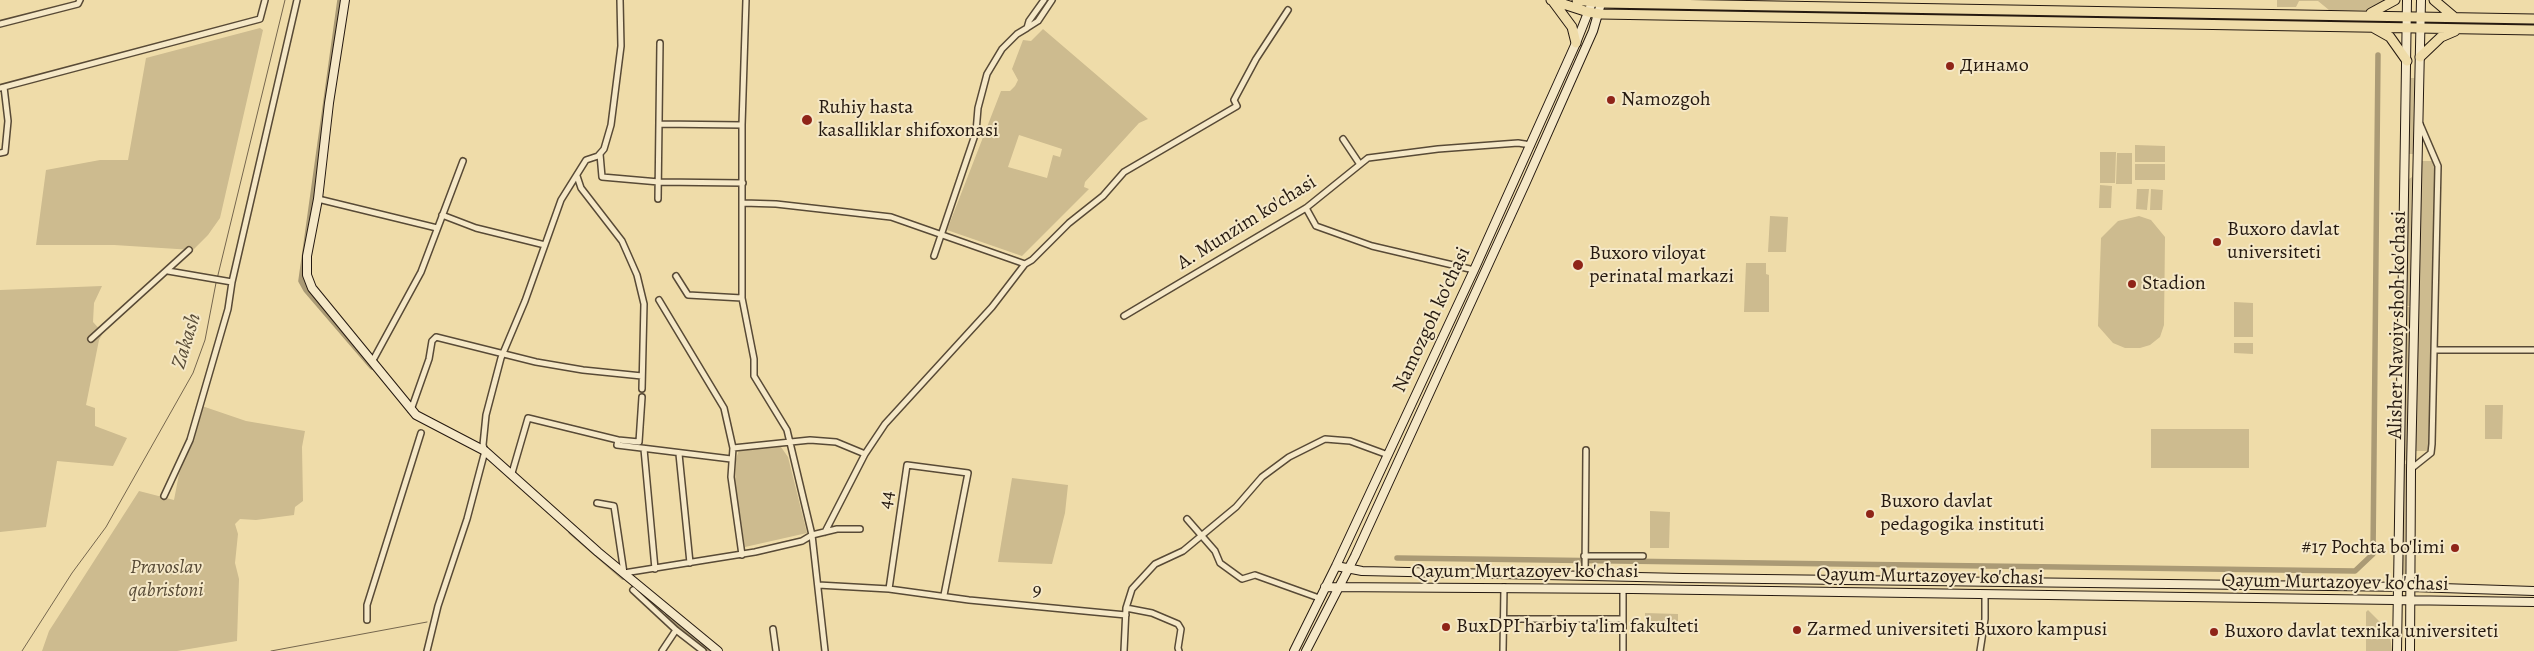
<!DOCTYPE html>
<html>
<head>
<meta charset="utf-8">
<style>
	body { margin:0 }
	canvas { display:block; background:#efdca9 }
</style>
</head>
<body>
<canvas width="2534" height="651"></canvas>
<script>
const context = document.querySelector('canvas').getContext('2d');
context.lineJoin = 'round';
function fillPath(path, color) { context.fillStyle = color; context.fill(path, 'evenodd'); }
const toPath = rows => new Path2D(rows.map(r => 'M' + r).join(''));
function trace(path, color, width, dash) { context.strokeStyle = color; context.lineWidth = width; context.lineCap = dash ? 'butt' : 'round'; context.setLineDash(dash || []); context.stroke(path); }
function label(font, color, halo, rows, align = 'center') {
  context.font = font + ' Alegreya,serif'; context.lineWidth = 4; context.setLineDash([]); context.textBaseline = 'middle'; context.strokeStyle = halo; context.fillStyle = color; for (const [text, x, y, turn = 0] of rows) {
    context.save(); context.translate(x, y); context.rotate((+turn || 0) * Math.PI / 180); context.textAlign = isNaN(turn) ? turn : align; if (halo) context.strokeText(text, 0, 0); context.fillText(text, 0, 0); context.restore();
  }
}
const green = toPath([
	[2277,0,2389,0,2374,9,2365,10,2329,10,2318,1,2299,1,2296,7,2277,7],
	[260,28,263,30,220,218,208,235,193,250,114,245,36,245,46,170,100,160,128,160,146,58],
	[1043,29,1148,119,1139,123,1085,182,1084,187,1089,189,1022,256,947,230,1001,91,1010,91,1015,86,1018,80,1012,69,1023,40,1031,41],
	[1019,135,1062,149,1060,157,1053,155,1047,178,1008,167],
	[2411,78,2414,78,2413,154,2409,154],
	[2135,145,2165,146,2165,162,2135,162],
	[2100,152,2116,152,2115,183,2100,183],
	[2117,153,2132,153,2132,184,2116,184],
	[2421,161,2434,161,2436,171,2429,451,2415,451],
	[2135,164,2165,164,2165,180,2135,180],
	[2412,177,2410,306,2406,306,2409,179],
	[2100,185,2112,186,2111,208,2099,208],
	[2137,189,2149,189,2147,210,2136,209],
	[2151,189,2163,190,2162,210,2150,210],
	[1770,216,1788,217,1786,252,1768,252],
	[2139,216,2151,220,2165,237,2164,325,2160,337,2150,345,2140,348,2125,348,2113,343,2098,326,2101,238,2118,221],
	[1746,263,1766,263,1766,274,1769,275,1769,312,1744,312],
	[102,286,94,303,93,322,103,333,99,340,86,405,95,408,95,426,127,438,113,466,57,461,46,527,0,532,0,290],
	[2234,302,2253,303,2253,337,2234,337],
	[2407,307,2410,307,2407,460,2404,461],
	[2234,343,2253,343,2253,354,2234,353],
	[2485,405,2503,405,2502,439,2485,439],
	[202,406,246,421,305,431,302,447,303,501,295,507,294,515,256,520,240,519,235,524,238,534,235,563,239,579,237,641,177,651,42,651,49,631,139,491,174,500,179,474,190,447],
	[2151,429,2249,429,2249,468,2151,468],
	[781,447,788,457,807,533,745,547,735,485,736,459,739,450,747,448],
	[2403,464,2406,464,2405,574,2402,574],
	[1012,478,1068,485,1065,513,1052,564,998,562],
	[1650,511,1670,512,1669,548,1650,548],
	[2368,610,2386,628,2390,636,2392,651,2366,651,2366,612],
	[1645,613,1678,614,1678,630,1645,629]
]);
const stream = toPath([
	[217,279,285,0],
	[22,651,72,573,106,527,193,373,205,340,216,283],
	[271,651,427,622]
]);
const canal = toPath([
	[340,0,301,281,306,290,372,367],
	[571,532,623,577],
	[1397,558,2355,571,2373,554,2378,55],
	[668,615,712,651]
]);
const street = toPath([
	[746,0,742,125,742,298,754,359,754,376,787,430,812,535,825,651],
	[1044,0,1029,21,1027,28,1038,21,1052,0],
	[0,24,78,4,80,0],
	[0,88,260,19,265,0],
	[659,124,742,125],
	[1343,139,1359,163],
	[0,153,5,152,8,121,4,87],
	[600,154,602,177,659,182,743,183],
	[577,176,581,188,622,241,637,275,644,304,642,389],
	[318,199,437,228],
	[658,199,660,43],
	[743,203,776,204,891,217,1025,264,1032,260,1069,223,1103,196,1124,172,1237,106,1234,100,1256,59,1288,10],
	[1306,208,1316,226,1372,246,1474,270],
	[442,215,476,228,545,245],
	[934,256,976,132,978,108,987,74,1002,49,1017,34,1027,28],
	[168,271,232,282],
	[676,276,688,295,742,298],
	[659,300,724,408,733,448,731,477,742,555],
	[1124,316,1306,208,1368,158,1438,149,1518,143,1531,145],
	[91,339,189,250],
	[2434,350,2534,350],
	[372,362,421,272,463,161],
	[411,410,429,359,432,341,436,337,536,362,583,370,642,376],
	[618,440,639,442,642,397],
	[733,448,810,440,836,442,865,454],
	[644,449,655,569],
	[679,454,690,563],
	[2411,469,2431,453,2432,444,2438,166,2420,124],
	[512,473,528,418,618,440,617,445,731,459],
	[164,496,190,440,228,309,232,282,297,0],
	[597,503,614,506,624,573,755,552,802,541,812,535,837,529,860,529],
	[1187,519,1215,551,1220,563,1242,579,1255,575,1319,598],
	[825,532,865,454,885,424,992,307,1025,264],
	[1584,556,1643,556],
	[1585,576,1586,450],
	[818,585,889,589,969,600,1126,615],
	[889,589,907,465,968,473,944,595],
	[1623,589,1623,651],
	[633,590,676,630,703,651],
	[1126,608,1152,613,1178,624,1181,629,1178,648,1179,651],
	[1503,619,1623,619],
	[367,620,367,605,421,433],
	[773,629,776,651],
	[427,651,438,606,467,519,485,451,483,445,486,415,501,358,525,301,561,200,586,160,598,156,604,149,611,125,621,46,620,0],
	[662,651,676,630],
	[1124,651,1126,608,1132,589,1155,564,1183,551,1236,507,1262,477,1289,457,1325,439,1350,441,1388,455],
	[1503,651,1504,587],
	[1980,651,1985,619,1985,594]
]);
const secondary = toPath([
	[345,0,329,103,318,199,307,256,307,275,312,288,416,415,485,451,598,552,718,651],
	[1336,566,1362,571,1683,578,2411,587,2534,591],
	[1325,587,1632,589,2534,602],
	[1294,651,1336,566,1474,270,1576,43,1593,0],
	[1306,651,1355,556,1526,182,1593,31,1602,0],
	[2397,651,2407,0],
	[2410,651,2411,469,2421,0]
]);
const primary = toPath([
	[1551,0,1588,12,1600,14,2534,30],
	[1552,0,1572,27,1576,43],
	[1577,0,1602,3,2534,19],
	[2434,0,2454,17],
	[2371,13,2395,0],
	[2374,28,2390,37,2407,61],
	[2420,57,2441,37,2455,31]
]);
const markers = [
	[1950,66,5,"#8f2418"],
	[1611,100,5,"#8f2418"],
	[807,120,6,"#8f2418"],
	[2217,242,5,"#8f2418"],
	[1578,265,6,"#8f2418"],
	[2132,284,5,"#8f2418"],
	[1870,514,5,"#8f2418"],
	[2455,548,5,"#8f2418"],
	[1446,627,5,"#8f2418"],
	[1797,630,5,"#8f2418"],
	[2214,632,5,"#8f2418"]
];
const poiNames = [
	["Динамо",1960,66],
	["Namozgoh",1621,100],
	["Ruhiy hasta",818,108],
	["kasalliklar shifoxonasi",818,131],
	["Buxoro davlat",2227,230],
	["universiteti",2227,253],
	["Buxoro viloyat",1589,254],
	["perinatal markazi",1589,277],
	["Stadion",2142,284],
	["Buxoro davlat",1880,502],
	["pedagogika instituti",1880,525],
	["#17 Pochta bo'limi",2445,548,"right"],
	["BuxDPI harbiy ta'lim fakulteti",1456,627],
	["Zarmed universiteti Buxoro kampusi",1807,630],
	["Buxoro davlat texnika universiteti",2224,632]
];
const streetNames = [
	["A. Munzim ko'chasi",1247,223,-32],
	["Namozgoh ko'chasi",1432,320,-65],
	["Alisher Navoiy shoh ko'chasi",2398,325,-89],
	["44",887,500,-81],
	["Qayum Murtazoyev ko'chasi",1525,572],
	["Qayum Murtazoyev ko'chasi",1930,577,1],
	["Qayum Murtazoyev ko'chasi",2335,583,1],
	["9",1037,591,6]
];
const parkNames = [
	["Pravoslav",166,568],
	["qabristoni",166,591]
];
const waterNames = [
	["Zakash",187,341,-73]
];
fillPath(green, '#cdbb8f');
trace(stream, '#75664d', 1);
trace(canal, '#aa9a75', 5.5);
trace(street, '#584a36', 8);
trace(secondary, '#251910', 10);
trace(primary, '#251910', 11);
trace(street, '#f5e8c7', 5);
trace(secondary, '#f5e8c7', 8);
trace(primary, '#efdca9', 9);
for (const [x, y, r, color] of markers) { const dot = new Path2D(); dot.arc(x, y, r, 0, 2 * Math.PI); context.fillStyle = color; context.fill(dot); trace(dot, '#f5e8c7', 2); }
label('20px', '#251910', '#f5e8c7', poiNames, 'left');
label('20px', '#251910', '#f5e8c7', streetNames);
label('italic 20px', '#574a36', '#f5e8c7', parkNames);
label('italic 21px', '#5a4d38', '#f5e8c7', waterNames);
</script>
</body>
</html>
